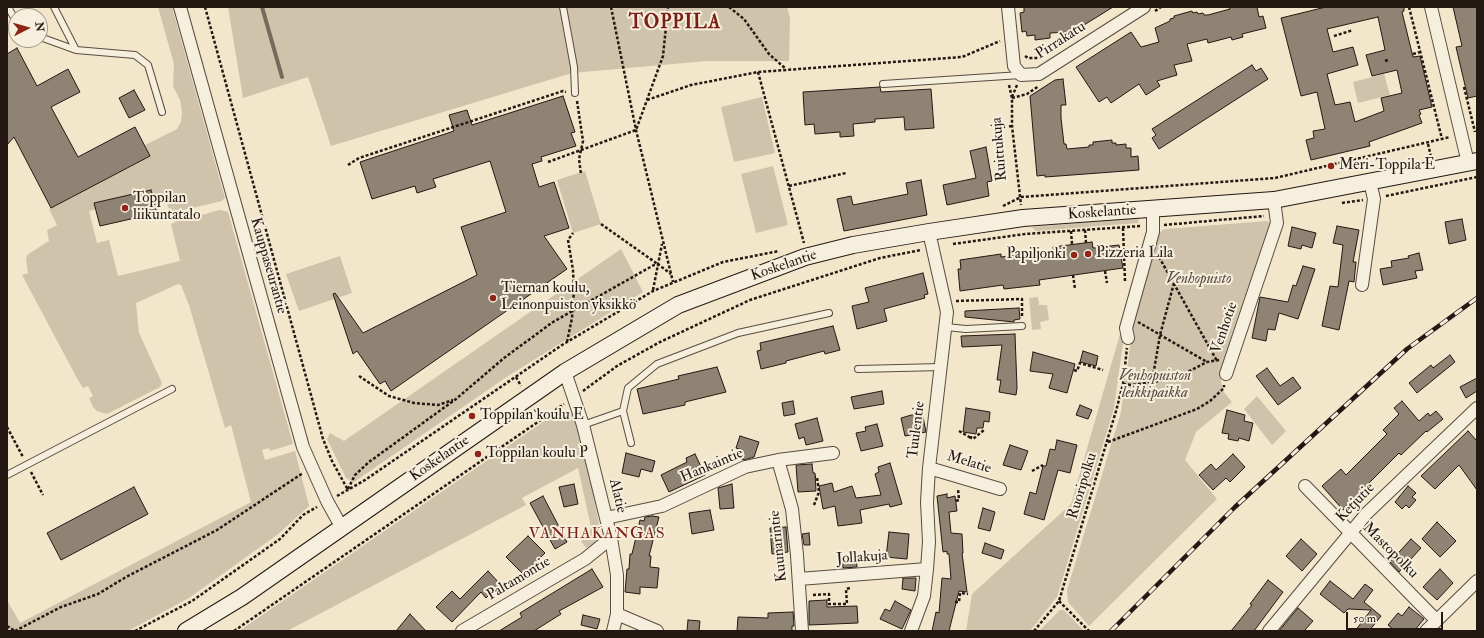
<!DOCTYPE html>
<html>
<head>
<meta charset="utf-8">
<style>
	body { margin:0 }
	#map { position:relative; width:1484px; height:638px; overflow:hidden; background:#f2e6cb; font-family:"IM FELL Double Pica",serif }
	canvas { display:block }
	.frame { position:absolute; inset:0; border:8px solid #241813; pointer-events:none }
	.north { position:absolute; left:8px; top:8px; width:40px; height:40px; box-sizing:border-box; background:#f7efdd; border:1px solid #a3998c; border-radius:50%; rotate:84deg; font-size:11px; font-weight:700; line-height:16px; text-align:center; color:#241813 }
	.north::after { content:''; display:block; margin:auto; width:14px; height:18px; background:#8f2418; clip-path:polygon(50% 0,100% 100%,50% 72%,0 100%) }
	.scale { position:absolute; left:1346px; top:612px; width:97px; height:18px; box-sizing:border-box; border:2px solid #241813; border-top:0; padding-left:5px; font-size:12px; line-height:14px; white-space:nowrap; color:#241813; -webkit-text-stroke:3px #f7efdd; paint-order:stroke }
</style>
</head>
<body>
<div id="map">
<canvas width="1484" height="638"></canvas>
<div class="frame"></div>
<div class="north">N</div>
<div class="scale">50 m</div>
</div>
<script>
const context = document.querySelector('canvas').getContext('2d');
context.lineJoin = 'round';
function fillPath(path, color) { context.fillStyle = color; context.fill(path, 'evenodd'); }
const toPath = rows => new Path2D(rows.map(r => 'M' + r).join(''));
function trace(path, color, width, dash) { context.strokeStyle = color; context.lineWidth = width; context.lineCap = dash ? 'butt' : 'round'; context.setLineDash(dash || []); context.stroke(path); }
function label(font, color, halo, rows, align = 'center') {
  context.font = font + ' "IM FELL Double Pica",serif'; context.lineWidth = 4; context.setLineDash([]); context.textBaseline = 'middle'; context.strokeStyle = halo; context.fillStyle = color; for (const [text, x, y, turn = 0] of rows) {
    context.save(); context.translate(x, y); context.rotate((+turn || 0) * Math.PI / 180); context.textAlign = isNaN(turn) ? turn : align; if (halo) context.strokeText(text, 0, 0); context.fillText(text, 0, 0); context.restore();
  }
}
const green = toPath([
	[158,7,172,7,225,198,222,201,170,213,167,203,155,206,151,190,95,203,96,209,89,211,97,243,109,240,118,276,180,261,171,224,175,222,220,210,228,212,293,444,270,451,269,448,262,450,265,460,295,451,309,506,277,535,189,598,128,631,7,631,7,600,20,623,251,502,231,425,225,428,189,305,181,285,178,284,136,303,139,333,162,383,160,387,107,414,97,411,93,407,89,398,93,396,88,386,83,388,78,380,22,275,28,273,26,260,27,255,49,241,47,230,57,225,49,209,150,156,145,145,177,129,181,122,182,112,180,100,173,86,174,64],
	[228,7,787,7,790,18,789,61,707,61,572,73,331,146,308,77,243,98],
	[1384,74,1390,95,1358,103,1353,82],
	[762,97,775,153,734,162,721,107],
	[773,166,788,225,756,233,741,174],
	[585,171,601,224,573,233,557,180],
	[1139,218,1138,223,1036,231,1032,227],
	[1267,221,1270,223,1271,226,1221,380,1223,391,1232,402,1196,432,1185,460,1217,499,1089,626,1068,602,1067,590,1121,412,1134,319,1159,235,1162,230,1166,229],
	[621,249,643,292,508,376,354,482,346,478,327,439,330,433,344,441],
	[340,256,352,293,299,311,286,274],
	[1038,297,1039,305,1047,305,1049,320,1040,322,1041,329,1032,330,1029,298],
	[1120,334,1124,336,1114,408,1057,597,1030,631,966,631,972,594,1071,504],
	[1257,396,1286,431,1272,445,1244,409],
	[559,411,570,411,576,420,587,463,599,524,599,538,595,544,586,548,581,541,588,537,591,527,578,468,522,498,526,505,287,631,239,631],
	[1060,610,1064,610,1084,631,1039,631]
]);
const stream = toPath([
	[262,7,282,77]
]);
const building = toPath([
	[1024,7,1113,7,1084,25,1082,23,1068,32,1050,33,1050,38,1035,40,1035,35,1027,36,1026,31,1022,32,1020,13,1024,12,1024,7],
	[1229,7,1257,7,1259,17,1263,16,1266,28,1242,34,1243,37,1232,40,1231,37,1208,43,1207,39,1187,44,1192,61,1174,65,1177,75,1157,81,1160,86,1146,95,1139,84,1111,103,1107,97,1099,102,1076,67,1131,32,1141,47,1159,42,1155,28,1170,21,1170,19,1174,18,1174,16,1192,11,1193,13,1197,12,1198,14,1203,13,1204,15,1208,15,1230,9,1229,7],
	[1326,7,1404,7,1404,11,1402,12,1413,57,1420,56,1432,107,1419,110,1421,114,1419,115,1422,123,1369,142,1370,146,1311,160,1306,140,1314,138,1313,131,1325,129,1317,92,1301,96,1281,18,1326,7],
	[1378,17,1385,50,1366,55,1372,76,1397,70,1402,93,1381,98,1384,111,1355,122,1350,102,1335,105,1327,74,1358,65,1353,47,1333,52,1327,29,1378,17],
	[1453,7,1477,7,1477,96,1468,98,1456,47,1462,46,1453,7],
	[17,48,37,86,68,69,80,92,51,107,78,157,135,127,150,156,51,208,14,137,7,145,7,54,17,48],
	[1252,65,1256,71,1261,68,1268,79,1159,149,1152,138,1156,135,1152,129,1252,65],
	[1063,79,1066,105,1061,105,1061,118,1064,144,1066,144,1067,149,1089,147,1089,145,1093,145,1093,142,1112,140,1112,143,1116,143,1116,145,1126,144,1126,148,1131,148,1131,157,1138,156,1139,170,1045,177,1045,175,1037,176,1030,96,1055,80,1063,79],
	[880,87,881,92,931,89,934,128,905,130,904,117,875,119,875,122,853,124,854,136,840,137,840,132,815,134,814,124,805,125,803,92,880,87],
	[134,90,145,110,129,118,119,98,134,90],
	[563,96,575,132,571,133,576,146,541,157,542,161,532,164,539,187,554,182,569,228,544,236,567,269,391,391,385,381,380,384,357,351,353,354,333,294,335,293,363,333,477,275,461,227,506,212,490,161,433,179,436,187,417,193,415,186,372,199,360,162,454,131,449,115,467,110,472,125,563,96],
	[986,147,992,181,987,182,989,196,947,205,943,185,976,178,970,151,986,147],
	[921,180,927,215,844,231,837,199,851,196,853,205,908,194,906,183,921,180],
	[151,190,157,213,100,226,94,203,151,190],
	[1462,219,1466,240,1449,244,1445,222,1462,219],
	[1337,226,1359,230,1353,262,1356,262,1354,282,1349,281,1339,330,1322,326,1330,286,1338,287,1343,245,1333,243,1337,226],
	[1292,227,1316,233,1312,248,1302,245,1301,249,1288,246,1292,227],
	[1092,242,1093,248,1119,245,1123,268,1039,280,1040,285,1004,289,1003,285,960,291,958,269,961,269,960,260,1001,254,1001,257,1026,254,1026,258,1054,254,1053,247,1092,242],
	[1419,253,1423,270,1415,271,1417,278,1383,285,1380,269,1392,267,1391,261,1409,258,1408,256,1419,253],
	[1303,266,1315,269,1298,319,1279,313,1275,330,1268,329,1266,341,1252,338,1260,297,1288,302,1293,285,1296,286,1303,266],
	[923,273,928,294,924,295,925,298,884,309,887,321,857,329,852,306,869,302,865,288,923,273],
	[1019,308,1020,319,1014,320,1014,322,965,317,965,311,1019,308],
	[833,326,840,350,825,354,824,351,786,361,786,363,761,369,757,351,761,350,760,343,833,326],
	[1015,334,1017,388,1016,395,999,392,1001,380,997,380,1002,345,962,347,961,336,1015,334],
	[1083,351,1098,356,1096,366,1080,362,1083,351],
	[1033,352,1075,364,1067,393,1049,388,1053,374,1030,371,1033,352],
	[1450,355,1455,362,1417,393,1409,383,1431,365,1433,368,1450,355],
	[717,367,726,392,685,402,685,405,643,414,637,389,679,379,678,376,717,367],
	[1267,368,1280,386,1293,377,1301,388,1278,405,1256,376,1267,368],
	[1477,378,1477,391,1466,398,1460,387,1477,378],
	[882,391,884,404,854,409,851,397,882,391],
	[793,401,795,414,784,416,782,403,793,401],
	[1402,401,1419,421,1428,413,1430,416,1436,411,1443,419,1427,432,1426,431,1401,455,1399,453,1360,492,1364,496,1348,512,1345,509,1343,510,1322,486,1341,469,1346,475,1387,434,1383,430,1399,414,1394,408,1402,401],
	[1080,405,1092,410,1088,419,1076,415,1080,405],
	[966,408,990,412,989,422,984,421,983,428,977,428,976,434,963,432,966,408],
	[1227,410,1245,415,1244,421,1253,423,1249,441,1239,438,1238,441,1228,439,1229,434,1222,433,1227,410],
	[922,412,926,432,905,436,901,418,922,412],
	[817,418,823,441,806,445,804,437,799,439,795,424,817,418],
	[877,424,883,446,861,451,856,433,866,431,865,427,877,424],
	[1468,431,1477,441,1477,490,1459,465,1435,489,1421,476,1468,431],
	[740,436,759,442,754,457,744,460,740,458,742,450,736,448,740,436],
	[1057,440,1077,445,1070,473,1058,470,1044,520,1024,514,1030,492,1036,494,1043,466,1046,466,1050,449,1055,450,1057,440],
	[1010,445,1028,451,1021,470,1003,465,1010,445],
	[626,453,655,461,652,472,641,469,639,477,622,473,626,453],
	[695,454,705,475,669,492,661,475,687,462,686,458,695,454],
	[1233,454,1245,467,1230,482,1226,478,1213,490,1199,475,1211,464,1216,470,1233,454],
	[890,463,902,504,890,507,889,504,860,510,862,523,838,526,835,506,823,509,819,486,832,483,834,492,852,486,856,498,881,495,875,474,879,472,878,467,890,463],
	[812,464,813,473,815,473,816,491,798,492,796,465,812,464],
	[574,484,578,504,564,507,559,487,574,484],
	[732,484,734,508,720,509,718,488,732,484],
	[1408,486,1416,493,1412,497,1416,500,1409,508,1406,505,1402,509,1395,502,1408,486],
	[134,487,148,514,61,560,47,533,134,487],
	[947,494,947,498,955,496,957,511,949,512,951,533,962,534,963,553,962,553,967,592,959,591,949,631,932,631,936,612,939,613,942,578,951,579,949,554,947,554,947,551,943,552,937,496,947,494],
	[543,496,567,542,555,549,530,503,543,496],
	[983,508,995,512,990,531,978,528,983,508],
	[710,510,714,530,692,534,689,513,710,510],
	[652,516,659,517,649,556,651,556,650,567,659,568,657,588,640,587,640,594,625,592,627,569,629,569,630,554,632,554,640,520,644,521,645,517,652,516],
	[1437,522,1456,541,1440,557,1422,539,1437,522],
	[786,527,788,552,772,554,770,528,786,527],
	[889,532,909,534,907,559,886,557,889,532],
	[809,533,810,545,804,545,802,534,809,533],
	[528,536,545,553,523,574,506,557,528,536],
	[1301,539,1317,554,1302,571,1286,556,1301,539],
	[1411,539,1421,548,1399,572,1390,562,1411,539],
	[985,543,1004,550,1001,559,982,553,985,543],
	[856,556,857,567,843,568,842,558,856,556],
	[592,569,603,587,559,611,561,614,534,631,499,631,522,617,520,613,592,569],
	[1440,569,1453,583,1437,600,1423,587,1440,569],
	[488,571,500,584,486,598,481,592,452,622,436,607,452,591,460,599,488,571],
	[903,578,916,578,915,591,902,589,903,578],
	[1268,580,1283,592,1254,631,1231,631,1252,605,1250,604,1268,580],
	[1330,581,1353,599,1365,584,1373,590,1364,602,1381,616,1369,631,1355,631,1371,610,1348,609,1344,613,1320,594,1330,581],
	[827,600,827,607,857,606,858,623,809,625,809,601,827,600],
	[895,601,911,610,902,629,880,619,885,609,890,611,895,601],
	[1409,607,1424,619,1414,631,1395,631,1388,625,1398,613,1402,616,1409,607],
	[1298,608,1313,621,1304,631,1279,631,1298,608],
	[793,612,794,626,792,626,792,631,737,631,738,617,768,618,768,613,793,612],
	[410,614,426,631,396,631,410,614],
	[583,615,600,619,597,629,581,625,583,615],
	[688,620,700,621,699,631,687,631,688,620]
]);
const path = toPath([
	[205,7,323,439,332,461,348,490],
	[611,7,636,130,673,282],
	[729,7,744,19,769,54,786,69],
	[1409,7,1442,139],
	[1155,11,1161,7],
	[1334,36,1353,30],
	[1413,54,1420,52],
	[1025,56,1028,58,1039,58],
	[1385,61,1388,60],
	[758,72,804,243],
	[1009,85,1012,98,1012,126,1021,205],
	[1464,87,1475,132],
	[1012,97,1017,85],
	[1012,98,1027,94,1039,86],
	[647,100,691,85,758,72,962,57,1000,41],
	[577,101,583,141,579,159,581,174],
	[1004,127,1012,126],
	[1428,144,1431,157],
	[548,162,636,130,663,56,668,7],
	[348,165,359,158,563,91,566,92],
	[789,186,846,173],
	[1386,196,1477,177],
	[1342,203,1363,200],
	[1003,206,1021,197,1275,178,1450,137],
	[601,224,659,265],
	[1164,225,1264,216],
	[1123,228,1125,281],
	[1085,230,1086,243],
	[1071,231,1072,244],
	[953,244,1025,234,1141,226],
	[1159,257,1217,361],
	[1105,271,1107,283],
	[1073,275,1075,289],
	[1174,283,1160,335,1152,382,1176,378,1207,362,1219,360],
	[653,290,662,244],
	[956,301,1022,299,1022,318],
	[1138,322,1207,362],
	[567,342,572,318,574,290,573,270,568,240,573,233],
	[1074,370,1077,371,1080,363,1103,370],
	[359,376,389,396,414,403,438,405,453,400],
	[516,377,521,386],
	[1123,384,1132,385,1152,382],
	[583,391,617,366,660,342,750,300,880,258,921,250],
	[535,409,541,419],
	[7,427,23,457],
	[959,431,971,438],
	[971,436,971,438,973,439,984,430],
	[1108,442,1197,409,1210,401,1224,388,1224,385],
	[1032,471,1043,465],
	[31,472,43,495],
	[348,489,355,475,369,462,456,399,504,358,553,322,654,265,659,265,671,274],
	[337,496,365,480,562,345,653,291,723,262,779,251],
	[956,501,959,500,958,489],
	[814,505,819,492,817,477,815,477],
	[813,595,829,594,829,604,847,604,846,589,850,588],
	[1059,601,1089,631],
	[955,602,959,602,960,593,968,594],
	[7,626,15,631],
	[15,631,61,607,98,594,126,577,217,530,303,473],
	[135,631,192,601,280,539,303,515,317,507],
	[234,631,564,404],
	[1034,631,1059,601,1116,411,1123,384,1127,348]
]);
const lane = toPath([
	[8,7,16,21],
	[54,7,76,50,135,55,148,65,162,112],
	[563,7,574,67,575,93],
	[40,37,76,50],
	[883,84,1021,75],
	[946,327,966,329,1022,326],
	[858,369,941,367],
	[623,411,631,443],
	[583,425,623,411,628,388,657,364,738,333,829,313],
	[7,475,172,389]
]);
const street = toPath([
	[180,7,303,447,327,501,342,528],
	[1008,7,1014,66,1021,75,1039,74,1144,7],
	[1431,7,1468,163],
	[1362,285,1374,199,1370,182],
	[1128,338,1126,328,1153,232,1153,209],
	[565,372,583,425,611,538,617,575,617,614,613,631],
	[1226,374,1277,223,1274,200],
	[778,460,792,509,797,555,802,631],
	[929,468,1000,489],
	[1305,486,1436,620],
	[606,518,662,506,745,467,778,460,833,453],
	[799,579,927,569],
	[617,614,657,631],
	[462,631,585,559,611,538],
	[911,631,924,596,927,569,929,542,927,502,929,468,947,312,929,232],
	[1269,631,1367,513,1477,408],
	[1426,631,1477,581]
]);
const secondary = toPath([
	[186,631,242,597,565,372,678,305,805,257,853,245,929,232,1023,218,1274,200,1477,161]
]);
const rail = toPath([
	[1111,631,1235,507,1407,349,1477,298]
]);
const markers = [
	[1331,166,4,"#8f2418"],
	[125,208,4,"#8f2418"],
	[1088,254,4,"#8f2418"],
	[1074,255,4,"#8f2418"],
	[493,298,4,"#8f2418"],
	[472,416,4,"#8f2418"],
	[478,454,4,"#8f2418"]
];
const streetNames = [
	["Pirrakatu",1061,41,-33],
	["Ruittukuja",1000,149,-95],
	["Koskelantie",1102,213,-4],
	["Kauppaseurantie",268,266,74],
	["Koskelantie",784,266,-19],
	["Venhotie",1225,328,-71],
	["Tuulentie",917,430,-83],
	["Koskelantie",440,459,-35],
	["Melatie",969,463,17],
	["Hankaintie",712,466,-23],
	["Ruoripolku",1083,486,-73],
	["Alatie",617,496,76],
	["Ketjutie",1356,503,-46],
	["Kuunarintie",779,546,-96],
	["Mastopolku",1390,551,45],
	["Jollakuja",862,558,-4],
	["Paltamontie",519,579,-31]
];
const poiNames = [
	["Meri-Toppila E",1339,166],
	["Toppilan",133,199],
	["liikuntatalo",133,216],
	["Pizzeria Lila",1096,254],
	["Papiljonki",1066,255,"right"],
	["Tiernan koulu,",501,289],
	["Leinonpuiston yksikkö",501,306],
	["Toppilan koulu E",480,416],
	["Toppilan koulu P",486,454]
];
const parkNames = [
	["Venhopuisto",1199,280],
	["Venhopuiston",1155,377],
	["leikkipaikka",1155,394]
];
const neighbourhoodNames = [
	["VANHAKANGAS",597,535]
];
const districtNames = [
	["TOPPILA",675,24]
];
fillPath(green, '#cfc3ac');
trace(stream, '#766a5c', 4);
fillPath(building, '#8f8373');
trace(building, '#241813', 1);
trace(lane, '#584c41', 8);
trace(street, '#584c41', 14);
trace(secondary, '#241813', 18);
trace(path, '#241813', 2.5, [3, 2]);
trace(lane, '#f7efdd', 6);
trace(street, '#f7efdd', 12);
trace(secondary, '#f7efdd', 16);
trace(rail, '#241813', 4.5);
trace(rail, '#f7efdd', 3, [9]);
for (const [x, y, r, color] of markers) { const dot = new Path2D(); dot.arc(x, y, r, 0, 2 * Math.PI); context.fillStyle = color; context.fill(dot); trace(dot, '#f7efdd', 1.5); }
label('15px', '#241813', '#f7efdd', streetNames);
label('15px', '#241813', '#f7efdd', poiNames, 'left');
label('italic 15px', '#574b41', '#f7efdd', parkNames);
context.letterSpacing = '1px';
label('16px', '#7a1f14', '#f7efdd', neighbourhoodNames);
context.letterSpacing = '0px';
context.letterSpacing = '1px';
label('bold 19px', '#7a1f14', '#f7efdd', districtNames);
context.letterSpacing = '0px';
</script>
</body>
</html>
